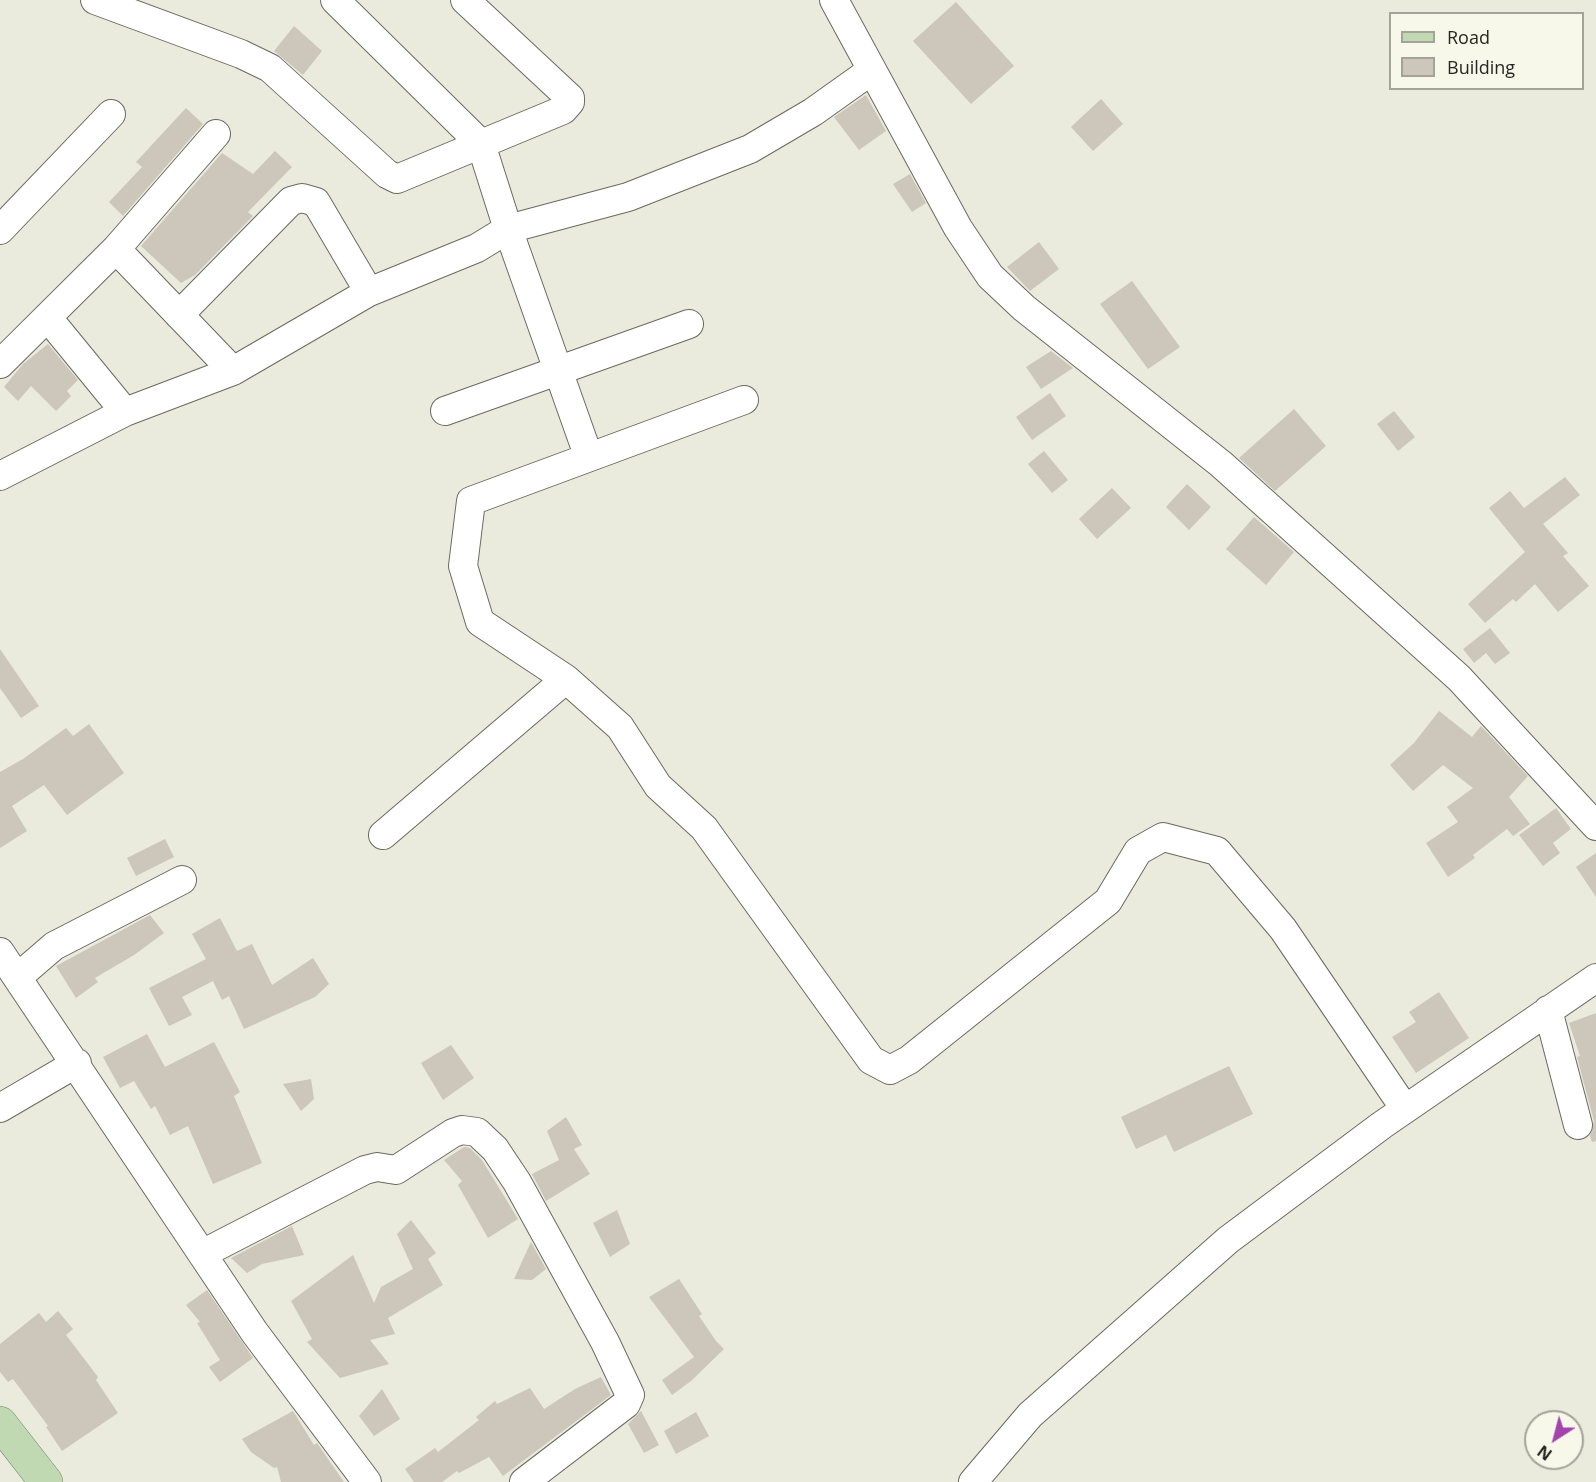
<!DOCTYPE html>
<html>
<head>
<meta charset="utf-8">
<style>
	body { margin:0 }
	#map { position:relative; width:1596px; height:1482px; overflow:hidden; background:#eaeadd; font-family:"Open Sans",sans-serif }
	canvas { display:block }
	.legend { position:absolute; left:1389px; top:12px; width:195px; height:78px; box-sizing:border-box; background:#f7f7ea; border:2px solid #a3a39a; margin:0; padding:8px 10px; list-style:none; font-size:18px; color:#262622 }
	.legend li { display:flex; align-items:center; gap:12px; height:30px }
	.legend b { width:30px; border:2px solid #a3a39a }
	.north { position:absolute; left:1524px; top:1410px; width:60px; height:60px; box-sizing:border-box; background:#f7f7ea; border:2px solid #a3a39a; border-radius:50%; rotate:216deg; font-size:16px; font-weight:700; line-height:24px; text-align:center; color:#262622 }
	.north::after { content:''; display:block; margin:auto; width:21px; height:27px; background:#a344ac; clip-path:polygon(50% 0,100% 100%,50% 72%,0 100%) }
</style>
</head>
<body>
<div id="map">
<canvas width="1596" height="1482"></canvas>
<ul class="legend">
<li><b style="height:8px;background:#c1d9b3"></b>Road</li>
<li><b style="height:16px;background:#cdc6bb"></b>Building</li>
</ul>
<div class="north">N</div>
</div>
<script>
const context = document.querySelector('canvas').getContext('2d');
context.lineJoin = 'round';
function fillPath(path, color) { context.fillStyle = color; context.fill(path, 'evenodd'); }
const toPath = rows => new Path2D(rows.map(r => 'M' + r).join(''));
function trace(path, color, width, dash) { context.strokeStyle = color; context.lineWidth = width; context.lineCap = dash ? 'butt' : 'round'; context.setLineDash(dash || []); context.stroke(path); }
const building = toPath([
	[956,2,1014,66,971,104,913,41],
	[294,26,322,51,303,75,274,51],
	[866,95,886,131,859,150,834,117],
	[1101,99,1123,124,1093,151,1071,127],
	[186,108,203,124,123,216,109,202,142,167,136,162],
	[275,151,292,167,248,212,253,216,195,275,181,283,141,246,222,153,253,174],
	[910,174,926,203,912,212,893,184],
	[1039,242,1059,269,1030,291,1007,267],
	[1132,281,1180,347,1148,369,1100,304],
	[48,344,78,380,67,391,71,396,56,411,31,386,18,401,4,387,23,364],
	[1051,351,1073,368,1041,389,1026,367],
	[1050,393,1066,416,1032,440,1016,417],
	[1294,409,1326,446,1275,491,1239,458],
	[1394,411,1415,437,1398,451,1377,424],
	[1044,451,1068,480,1052,493,1028,464],
	[1565,477,1580,495,1543,524,1568,553,1563,556,1589,586,1558,612,1535,584,1516,602,1513,599,1485,623,1468,604,1525,552,1489,508,1510,491,1524,508],
	[1187,484,1211,507,1189,530,1166,507],
	[1112,488,1131,508,1097,539,1079,519],
	[1254,517,1294,552,1266,585,1226,549],
	[1490,628,1510,653,1495,664,1486,653,1474,663,1463,649],
	[0,649,39,706,21,718,0,688],
	[1439,711,1472,737,1481,726,1528,776,1509,797,1530,824,1513,836,1507,829,1473,855,1475,858,1448,877,1426,843,1458,822,1447,807,1473,788,1443,765,1413,791,1390,765,1414,743],
	[89,724,124,773,67,815,44,785,12,806,27,831,0,848,0,772,23,759,66,728,73,736],
	[1556,808,1571,829,1553,843,1560,853,1543,866,1519,835],
	[165,839,174,857,136,876,127,858],
	[1596,853,1596,897,1576,867],
	[150,915,164,933,134,955,95,978,98,982,76,998,56,966],
	[220,918,237,951,252,944,272,985,313,958,329,984,315,997,244,1029,229,996,222,1000,213,981,182,997,192,1015,169,1026,149,988,206,959,192,934],
	[1439,992,1469,1038,1416,1073,1392,1037,1416,1022,1409,1012],
	[1596,1013,1596,1141,1592,1142,1590,1136,1594,1121,1577,1057,1580,1056,1569,1023],
	[147,1034,165,1067,214,1042,240,1092,234,1096,262,1163,213,1184,188,1126,170,1135,155,1106,151,1109,134,1081,120,1088,103,1057],
	[451,1045,474,1078,443,1100,421,1063],
	[1229,1066,1253,1114,1174,1152,1166,1135,1136,1149,1121,1117],
	[311,1079,314,1099,301,1111,283,1084],
	[566,1117,582,1145,574,1149,590,1174,546,1201,532,1174,559,1160,547,1131],
	[464,1147,470,1148,482,1160,518,1219,488,1238,458,1185,462,1181,444,1160],
	[617,1210,630,1244,610,1257,593,1223],
	[411,1220,436,1253,428,1259,443,1285,388,1318,395,1334,370,1340,389,1364,340,1378,307,1342,312,1339,291,1301,353,1255,374,1303,381,1287,413,1269,397,1234],
	[292,1226,304,1255,262,1264,247,1273,231,1258],
	[531,1242,546,1269,532,1280,514,1279],
	[679,1279,702,1314,699,1316,716,1341,724,1349,691,1381,672,1395,662,1380,694,1357,649,1297],
	[207,1290,253,1358,220,1382,209,1367,220,1360,197,1323,200,1322,186,1305],
	[58,1311,73,1329,66,1335,98,1377,96,1380,118,1413,62,1451,46,1427,48,1426,13,1379,8,1382,0,1372,0,1344,39,1313,46,1322],
	[601,1377,611,1395,503,1476,489,1457,459,1473,457,1471,442,1482,414,1482,405,1469,435,1448,438,1452,479,1420,476,1417,495,1401,497,1404,530,1388,544,1409,575,1389],
	[382,1389,400,1419,374,1436,359,1416],
	[293,1411,314,1445,317,1443,344,1482,281,1482,277,1467,274,1468,251,1452,242,1439],
	[641,1411,659,1445,644,1453,628,1424],
	[696,1412,709,1436,676,1454,664,1431]
]);
const minor = toPath([
	[95,0,241,54,270,68,387,174,397,179,563,110,570,102,570,98,465,0],
	[335,0,481,144,508,229,588,455],
	[834,0,958,228,990,276,1024,308,1221,464,1459,678,1596,826],
	[0,230,111,114],
	[116,249,233,371],
	[179,315,291,201,302,198,316,202,369,292],
	[48,318,125,412],
	[0,364,116,249,216,134],
	[445,411,689,324],
	[0,476,125,412,233,371,369,292,477,248,508,229,628,197,750,149,813,112,872,70],
	[566,679,620,727,658,786,704,828,871,1060,890,1070,909,1060,1108,901,1138,851,1163,837,1217,851,1283,929,1405,1109],
	[383,835,566,679,480,622,463,566,471,501,744,400],
	[0,952,255,1333,367,1482],
	[18,977,54,946,182,880],
	[1548,1010,1578,1125],
	[0,1108,77,1063],
	[202,1254,365,1170,377,1167,396,1170,453,1133,462,1130,477,1132,495,1149,517,1182,605,1342,630,1395,626,1404,524,1482],
	[973,1482,1030,1415,1228,1240,1382,1125,1596,978]
]);
const major = toPath([
	[0,1423,46,1482]
]);
fillPath(building, '#cdc6bb');
trace(minor, '#6a6a5f', 30);
trace(major, '#6f8a60', 34);
trace(minor, '#fff', 28);
trace(major, '#c1d9b3', 33);
</script>
</body>
</html>
